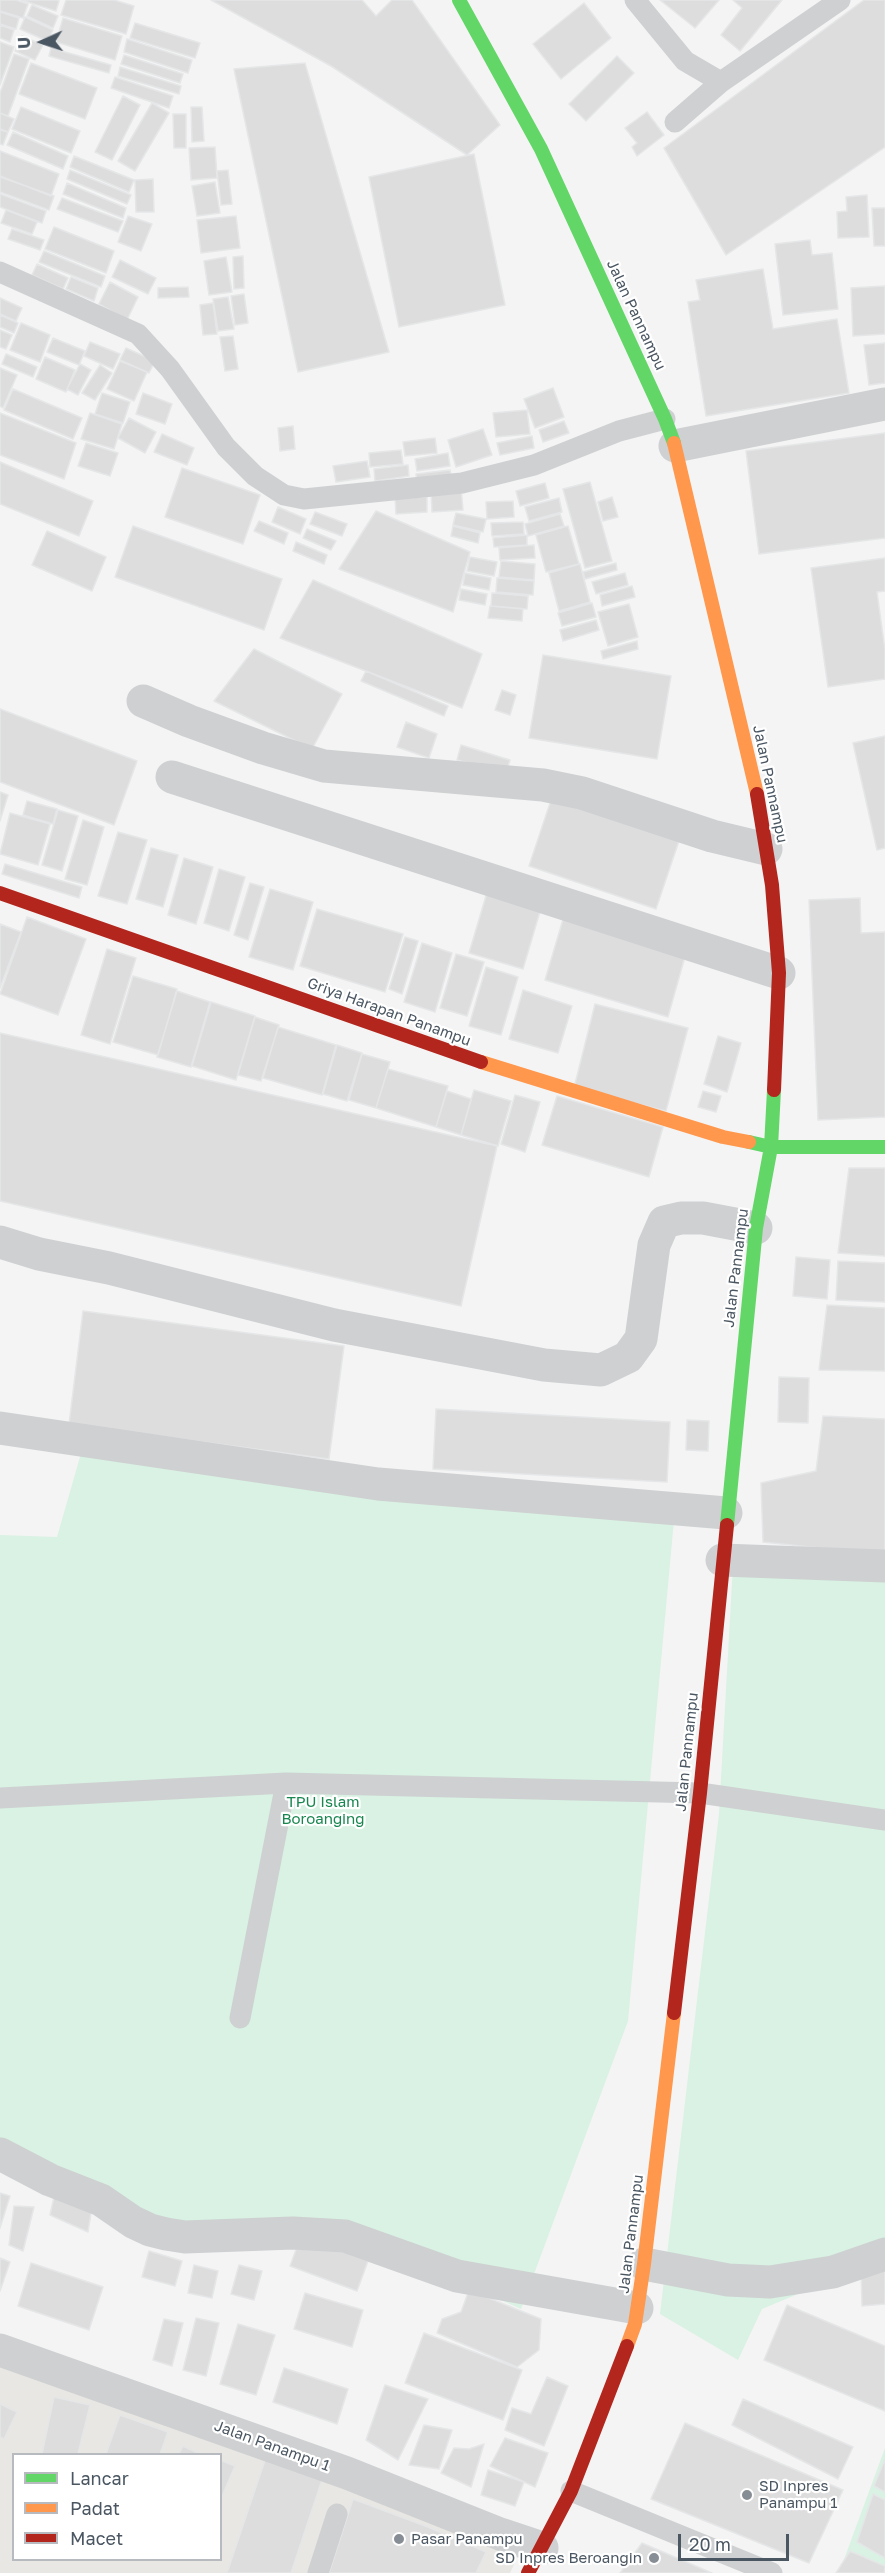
<!DOCTYPE html>
<html>
<head>
<meta charset="utf-8">
<style>
	body { margin:0 }
	#map { position:relative; width:885px; height:2573px; overflow:hidden; background:#f4f4f4; font-family:"Golos Text",sans-serif }
	canvas { display:block }
	.legend { position:absolute; left:12px; top:2453px; width:210px; height:108px; box-sizing:border-box; background:#fff; border:2px solid #b7bbc0; margin:0; padding:8px 10px; list-style:none; font-size:18px; color:#4a5661 }
	.legend li { display:flex; align-items:center; gap:12px; height:30px }
	.legend b { width:30px; border:2px solid #b7bbc0 }
	.north { position:absolute; left:12px; top:12px; width:60px; height:60px; -webkit-text-stroke:4px #fff; paint-order:stroke; rotate:267deg; font-size:16px; font-weight:700; line-height:24px; text-align:center; color:#4a5661 }
	.north::after { content:''; display:block; margin:auto; width:21px; height:27px; background:#4a5661; clip-path:polygon(50% 0,100% 100%,50% 72%,0 100%) }
	.scale { position:absolute; left:678px; top:2534px; width:111px; height:27px; box-sizing:border-box; border:3px solid #4a5661; border-top:0; padding-left:8px; font-size:18px; line-height:21px; white-space:nowrap; color:#4a5661; -webkit-text-stroke:4px #fff; paint-order:stroke }
</style>
</head>
<body>
<div id="map">
<canvas width="885" height="2573"></canvas>
<ul class="legend">
<li><b style="height:8px;background:#63d668"></b>Lancar</li>
<li><b style="height:8px;background:#ff974d"></b>Padat</li>
<li><b style="height:8px;background:#b3261e"></b>Macet</li>
</ul>
<div class="north">U</div>
<div class="scale">20 m</div>
</div>
<script>
const context = document.querySelector('canvas').getContext('2d');
context.lineJoin = 'round';
function fillPath(path, color) { context.fillStyle = color; context.fill(path, 'evenodd'); }
const toPath = rows => new Path2D(rows.map(r => 'M' + r).join(''));
function trace(path, color, width, dash) { context.strokeStyle = color; context.lineWidth = width; context.lineCap = dash ? 'butt' : 'round'; context.setLineDash(dash || []); context.stroke(path); }
function label(font, color, halo, rows, align = 'center') {
  context.font = font + ' "Golos Text",sans-serif'; context.lineWidth = 4.5; context.setLineDash([]); context.textBaseline = 'middle'; context.strokeStyle = halo; context.fillStyle = color; for (const [text, x, y, turn = 0] of rows) {
    context.save(); context.translate(x, y); context.rotate((+turn || 0) * Math.PI / 180); context.textAlign = isNaN(turn) ? turn : align; if (halo) context.strokeText(text, 0, 0); context.fillText(text, 0, 0); context.restore();
  }
}
const commercial = toPath([
	[0,2361,531,2528,510,2573,0,2573],
	[14,2454,220,2454,220,2560,14,2560]
]);
const green = toPath([
	[82,1450,676,1498,628,2021,521,2309,334,2225,156,2229,0,2142,0,1535,57,1537],
	[733,1565,885,1568,885,2251,817,2286,762,2309,738,2360,660,2314,719,1814],
	[885,2448,885,2573,839,2573]
]);
const building = toPath([
	[0,0,16,0,28,4,23,18,0,11,0,0],
	[21,0,57,0,59,1,56,11,21,0],
	[66,0,114,0,134,6,126,34,61,15,66,0],
	[211,0,362,0,376,16,392,0,412,0,500,125,467,155,331,66,211,0],
	[660,0,719,0,695,28,660,0],
	[733,0,782,0,740,51,721,35,742,8,733,0],
	[864,0,885,0,885,147,726,255,664,148,864,0],
	[584,3,611,38,561,79,533,44,584,3],
	[32,5,58,16,53,28,27,16,32,5],
	[0,12,19,18,16,29,0,24,0,12],
	[25,17,53,30,47,41,20,29,25,17],
	[63,18,122,36,115,60,56,42,63,18],
	[135,23,200,43,195,58,130,38,135,23],
	[0,25,14,30,10,42,0,38,0,25],
	[22,36,43,45,35,60,15,51,22,36],
	[127,39,192,60,188,73,124,52,127,39],
	[0,42,14,47,0,85,0,42],
	[51,48,111,65,109,73,49,56,51,48],
	[14,54,29,59,8,116,0,113,0,93,14,54],
	[124,55,183,74,180,83,121,64,124,55],
	[617,56,634,73,586,121,569,104,617,56],
	[31,63,97,88,85,119,19,94,31,63],
	[305,63,389,352,298,372,234,69,305,63],
	[120,67,181,86,179,94,118,76,120,67],
	[115,77,173,96,169,108,111,88,115,77],
	[123,96,140,105,112,160,95,152,123,96],
	[152,103,169,113,135,171,118,161,152,103],
	[21,107,80,131,71,153,12,129,21,107],
	[191,107,202,107,204,141,192,142,191,107],
	[647,112,664,135,637,156,632,147,637,143,625,128,647,112],
	[0,113,14,119,8,132,0,129,0,113],
	[173,114,186,114,186,148,174,148,173,114],
	[0,130,8,132,3,145,0,144,0,130],
	[13,132,68,156,63,169,7,145,13,132],
	[215,147,217,178,191,180,189,148,215,147],
	[0,151,59,174,51,196,0,176,0,151],
	[474,154,505,305,399,327,369,177,474,154],
	[74,156,134,180,129,192,70,167,74,156],
	[70,170,131,195,127,204,67,179,70,170],
	[228,170,232,204,221,205,217,171,228,170],
	[0,177,54,196,49,210,0,192,0,177],
	[153,179,154,212,136,212,135,180,153,179],
	[215,182,220,213,197,216,192,186,215,182],
	[67,183,126,208,123,218,63,194,67,183],
	[0,194,46,211,42,223,0,207,0,194],
	[867,195,869,237,838,238,837,212,847,211,846,197,867,195],
	[62,198,123,221,118,232,57,209,62,198],
	[872,208,885,208,885,246,874,246,872,208],
	[6,210,37,222,32,234,1,223,6,210],
	[128,216,152,224,141,251,118,242,128,216],
	[236,216,240,248,201,253,197,220,236,216],
	[54,227,114,251,106,273,45,249,54,227],
	[12,229,44,240,40,250,8,239,12,229],
	[810,240,812,255,832,253,838,309,783,315,775,244,810,240],
	[44,251,105,276,101,287,39,262,44,251],
	[243,256,244,288,234,289,233,257,243,256],
	[226,257,232,292,209,295,204,261,226,257],
	[120,260,156,278,148,294,112,277,120,260],
	[37,264,68,278,63,289,32,275,37,264],
	[763,269,773,329,837,319,849,393,706,416,688,302,700,300,696,280,763,269],
	[71,277,98,288,94,301,66,289,71,277],
	[110,282,138,297,127,320,99,304,110,282],
	[885,286,885,334,853,336,851,288,885,286],
	[188,287,189,297,158,298,158,288,188,287],
	[244,294,248,323,235,325,231,296,244,294],
	[228,297,234,329,218,331,213,299,228,297],
	[0,298,22,308,16,321,0,314,0,298],
	[213,303,217,334,203,335,200,305,213,303],
	[0,315,18,323,14,333,0,327,0,315],
	[21,323,50,335,40,362,10,350,21,323],
	[0,330,12,335,6,349,0,347,0,330],
	[233,336,238,369,225,371,220,337,233,336],
	[53,338,85,351,79,365,47,352,53,338],
	[90,342,120,354,113,369,84,356,90,342],
	[885,343,885,383,869,385,864,345,885,343],
	[126,348,155,361,149,373,120,360,126,348],
	[6,354,37,367,33,377,2,364,6,354],
	[45,357,75,370,66,392,36,379,45,357],
	[120,361,147,372,134,401,107,389,120,361],
	[80,364,91,370,78,395,67,389,80,364],
	[100,365,112,373,95,400,82,393,100,365],
	[0,368,17,375,3,408,0,406,0,368],
	[553,388,564,417,535,428,524,399,553,388],
	[13,389,82,418,73,439,4,410,13,389],
	[102,393,130,402,123,423,95,414,102,393],
	[143,393,172,404,165,424,136,414,143,393],
	[527,410,530,434,496,437,493,413,527,410],
	[0,413,76,443,64,479,0,455,0,413],
	[90,413,122,424,114,449,81,439,90,413],
	[129,418,156,432,145,453,118,438,129,418],
	[564,421,569,433,543,442,539,430,564,421],
	[293,426,295,449,280,451,278,428,293,426],
	[483,429,492,455,456,467,448,440,483,429],
	[885,433,885,538,759,554,746,451,885,433],
	[162,434,194,448,187,465,154,452,162,434],
	[532,436,534,448,500,455,497,443,532,436],
	[435,438,437,453,405,456,403,442,435,438],
	[86,443,118,453,110,476,78,466,86,443],
	[401,450,403,464,370,467,369,453,401,450],
	[448,453,450,466,417,471,415,459,448,453],
	[367,461,370,477,336,482,333,466,367,461],
	[0,462,93,501,79,536,0,504,0,462],
	[408,465,409,476,375,481,374,469,408,465],
	[182,468,260,495,243,544,165,517,182,468],
	[450,470,452,479,417,484,416,474,450,470],
	[590,482,612,561,585,568,563,489,590,482],
	[545,483,549,498,520,506,516,491,545,483],
	[461,487,463,510,432,512,431,489,461,487],
	[427,497,427,512,396,514,395,498,427,497],
	[612,497,618,517,603,521,598,502,612,497],
	[559,498,562,512,529,521,525,507,559,498],
	[513,501,514,517,487,519,486,502,513,501],
	[278,507,306,519,300,534,272,522,278,507],
	[376,511,470,552,453,612,339,569,376,511],
	[315,512,347,524,342,536,310,524,315,512],
	[456,513,486,519,483,532,453,525,456,513],
	[560,514,564,526,528,536,525,524,560,514],
	[259,521,288,533,284,544,254,531,259,521],
	[523,522,524,534,492,536,491,523,523,522],
	[133,526,282,579,264,630,115,577,133,526],
	[453,526,480,533,478,543,451,536,453,526],
	[568,526,579,564,546,572,536,535,568,526],
	[307,529,336,541,331,550,303,538,307,529],
	[47,531,106,557,92,591,32,565,47,531],
	[527,535,527,545,494,547,493,538,527,535],
	[296,542,327,555,324,564,293,551,296,542],
	[534,545,535,558,500,560,499,548,534,545],
	[470,557,497,562,494,576,467,571,470,557],
	[885,558,885,591,877,592,885,650,885,679,828,687,811,568,885,558],
	[501,561,535,564,534,580,499,577,501,561],
	[616,563,617,570,585,579,583,572,616,563],
	[580,564,590,602,559,611,549,573,580,564],
	[465,573,491,578,489,590,463,585,465,573],
	[625,573,628,585,596,594,592,582,625,573],
	[497,578,534,581,533,595,496,592,497,578],
	[313,580,482,654,462,708,280,638,313,580],
	[632,586,635,597,602,606,600,595,632,586],
	[461,589,487,594,485,605,459,600,461,589],
	[492,593,528,596,527,609,491,606,492,593],
	[592,603,596,617,562,626,558,613,592,603],
	[629,604,638,637,608,646,598,612,629,604],
	[490,606,523,609,522,621,488,618,490,606],
	[596,620,599,630,563,641,560,630,596,620],
	[637,641,638,649,603,659,601,651,637,641],
	[254,649,342,694,312,749,214,701,254,649],
	[543,655,671,676,657,759,529,738,543,655],
	[366,671,448,706,444,716,361,681,366,671],
	[502,690,516,695,510,715,495,710,502,690],
	[0,709,137,761,114,825,0,782,0,709],
	[406,722,437,734,429,758,397,747,406,722],
	[885,736,885,848,877,850,853,743,885,736],
	[461,745,510,760,506,773,457,760,461,745],
	[0,792,8,795,0,821,0,792],
	[553,794,680,838,656,909,529,866,553,794],
	[27,801,57,809,53,824,23,815,27,801],
	[58,810,78,816,62,871,42,865,58,810],
	[10,813,50,824,38,865,0,854,10,813],
	[83,820,104,827,87,885,65,879,83,820],
	[118,832,147,840,127,904,98,896,118,832],
	[151,848,178,855,163,907,136,899,151,848],
	[184,858,213,867,196,924,168,915,184,858],
	[5,864,82,887,79,898,2,874,5,864],
	[219,869,245,877,229,931,204,923,219,869],
	[250,883,264,887,248,940,234,935,250,883],
	[270,889,313,902,293,970,249,957,270,889],
	[488,889,542,905,523,969,469,953,488,889],
	[860,898,861,933,885,932,885,1117,818,1120,809,900,860,898],
	[317,909,403,934,385,992,300,966,317,909],
	[564,916,686,953,668,1017,545,980,564,916],
	[27,917,86,939,58,1015,0,994,27,917],
	[0,924,21,932,0,988,0,924],
	[405,937,418,941,402,994,389,989,405,937],
	[422,943,452,953,435,1012,404,1002,422,943],
	[107,949,136,958,110,1044,81,1035,107,949],
	[456,954,484,962,467,1016,440,1008,456,954],
	[486,967,518,977,501,1035,469,1026,486,967],
	[133,976,177,989,158,1055,113,1042,133,976],
	[523,990,572,1006,558,1053,509,1039,523,990],
	[177,991,210,1002,191,1067,157,1057,177,991],
	[211,1002,255,1016,236,1080,192,1066,211,1002],
	[595,1004,688,1028,666,1111,574,1088,595,1004],
	[255,1017,279,1025,261,1081,238,1075,255,1017],
	[278,1027,336,1045,322,1095,263,1078,278,1027],
	[0,1033,497,1146,461,1306,0,1201,0,1033],
	[718,1036,741,1043,727,1092,704,1084,718,1036],
	[337,1045,362,1053,347,1101,323,1094,337,1045],
	[362,1054,390,1062,376,1108,349,1100,362,1054],
	[388,1069,448,1086,436,1127,376,1108,388,1069],
	[474,1090,511,1101,498,1146,461,1135,474,1090],
	[447,1091,471,1099,461,1135,436,1127,447,1091],
	[703,1091,721,1096,716,1112,698,1107,703,1091],
	[515,1095,540,1102,525,1152,501,1144,515,1095],
	[557,1096,663,1127,649,1177,542,1145,557,1096],
	[849,1168,885,1168,885,1256,838,1253,849,1168],
	[796,1257,830,1260,827,1299,793,1296,796,1257],
	[838,1261,885,1263,885,1302,836,1300,838,1261],
	[827,1305,885,1308,885,1371,819,1370,827,1305],
	[83,1311,344,1346,329,1459,69,1424,83,1311],
	[779,1377,809,1378,808,1423,778,1422,779,1377],
	[436,1409,670,1422,667,1482,433,1469,436,1409],
	[823,1416,885,1419,885,1555,763,1542,761,1483,816,1471,823,1416],
	[687,1420,709,1421,708,1451,686,1450,687,1420],
	[55,2192,92,2207,88,2232,50,2215,55,2192],
	[0,2193,10,2196,0,2228,0,2193],
	[14,2206,34,2207,23,2251,9,2245,14,2206],
	[301,2236,368,2261,357,2291,290,2266,301,2236],
	[149,2251,182,2261,175,2286,142,2277,149,2251],
	[0,2258,10,2262,0,2291,0,2258],
	[885,2262,885,2304,862,2306,861,2267,885,2262],
	[31,2263,103,2287,89,2330,18,2306,31,2263],
	[194,2265,218,2271,212,2298,188,2293,194,2265],
	[239,2265,262,2271,254,2300,231,2294,239,2265],
	[469,2290,541,2319,539,2350,517,2367,437,2333,442,2319,461,2312,469,2290],
	[305,2293,363,2310,352,2347,294,2329,305,2293],
	[787,2305,885,2346,885,2411,764,2360,787,2305],
	[196,2318,219,2323,206,2376,183,2370,196,2318],
	[164,2319,183,2323,172,2366,153,2360,164,2319],
	[238,2324,275,2335,256,2395,220,2384,238,2324],
	[424,2333,522,2370,503,2420,405,2383,424,2333],
	[284,2368,348,2389,337,2424,273,2402,284,2368],
	[547,2377,568,2386,544,2446,505,2430,512,2408,531,2414,547,2377],
	[385,2385,428,2399,398,2460,366,2440,385,2385],
	[54,2397,90,2405,78,2454,42,2454,54,2397],
	[743,2399,853,2447,838,2479,732,2425,743,2399],
	[0,2404,17,2412,4,2439,0,2437,0,2404],
	[120,2415,168,2432,160,2454,106,2454,120,2415],
	[685,2423,843,2490,809,2563,651,2499,685,2423],
	[424,2425,452,2430,439,2469,409,2465,424,2425],
	[505,2438,548,2453,535,2487,490,2466,505,2438],
	[484,2444,471,2487,441,2473,454,2448,469,2449,484,2444],
	[183,2446,200,2454,179,2454,183,2446],
	[266,2457,323,2477,291,2573,227,2573,266,2457],
	[885,2459,885,2492,874,2486,885,2459],
	[220,2460,235,2466,220,2501,220,2460],
	[488,2470,524,2482,515,2506,481,2495,488,2470],
	[873,2494,885,2500,885,2558,857,2542,873,2494],
	[353,2499,428,2527,486,2552,476,2573,329,2573,353,2499],
	[642,2543,712,2573,620,2573,642,2543],
	[850,2551,885,2566,884,2573,836,2573,850,2551]
]);
const lane = toPath([
	[635,0,685,61,721,82],
	[675,122,721,82,840,0],
	[0,272,138,334,170,369,226,447,255,476,284,495,304,499,462,483,534,465,619,431,665,419],
	[0,1798,286,1783,700,1793,885,1820],
	[240,2018,286,1783],
	[571,2491,772,2573],
	[318,2573,337,2514]
]);
const street = toPath([
	[675,446,885,404],
	[143,701,189,721,263,748,324,766,543,785,582,793,712,836,766,849],
	[172,777,779,973],
	[0,1242,39,1254,109,1268,334,1325,544,1365,601,1370,628,1357,641,1339,654,1245,664,1222,681,1218,703,1218,756,1228],
	[0,1428,378,1484,726,1513],
	[722,1560,885,1566],
	[0,2154,50,2180,101,2200,133,2222,150,2230,166,2234,185,2237,293,2233,345,2236,457,2276,637,2308],
	[644,2264,728,2280,770,2282,833,2272,885,2254],
	[0,2350,347,2473,500,2534,542,2548]
]);
const fast = toPath([
	[459,0,541,149,665,419,674,443],
	[749,1142,771,1147,885,1147],
	[727,1525,756,1228,771,1147,774,1090]
]);
const slow = toPath([
	[674,443,757,794],
	[481,1062,723,1137,749,1142],
	[627,2346,635,2324,644,2264,674,2013]
]);
const jam = toPath([
	[757,794,772,885,779,973,774,1090],
	[0,893,481,1062],
	[674,2013,700,1793,727,1525],
	[528,2573,571,2491,627,2346]
]);
const markers = [
	[747,2495,6,"#868d94"],
	[399,2539,6,"#868d94"],
	[654,2558,6,"#868d94"]
];
const streetNames = [
	["Jalan Pannampu",636,315,65],
	["Jalan Pannampu",770,784,78],
	["Griya Harapan Panampu",389,1012,20],
	["Jalan Pannampu",736,1268,-83],
	["Jalan Pannampu",687,1752,-84],
	["Jalan Pannampu",631,2234,-83],
	["Jalan Panampu 1",272,2446,20]
];
const parkNames = [
	["TPU Islam",323,1802],
	["Boroanging",323,1819]
];
const poiNames = [
	["SD Inpres",759,2486],
	["Panampu 1",759,2503],
	["Pasar Panampu",411,2539],
	["SD Inpres Beroangin",642,2558,"right"]
];
fillPath(commercial, '#e8e7e3');
fillPath(green, '#d9f2e3');
fillPath(building, '#ddddde');
trace(building, '#e5e6e7', 1.5);
trace(lane, '#ced0d2', 21);
trace(street, '#ced0d2', 33);
trace(fast, '#63d668', 14);
trace(slow, '#ff974d', 14);
trace(jam, '#b3261e', 14);
for (const [x, y, r, color] of markers) { const dot = new Path2D(); dot.arc(x, y, r, 0, 2 * Math.PI); context.fillStyle = color; context.fill(dot); trace(dot, '#fff', 2); }
label('15px', '#4a5661', '#fff', streetNames);
label('15px', '#17864f', '#fff', parkNames);
label('15px', '#4a5661', '#fff', poiNames, 'left');
</script>
</body>
</html>
